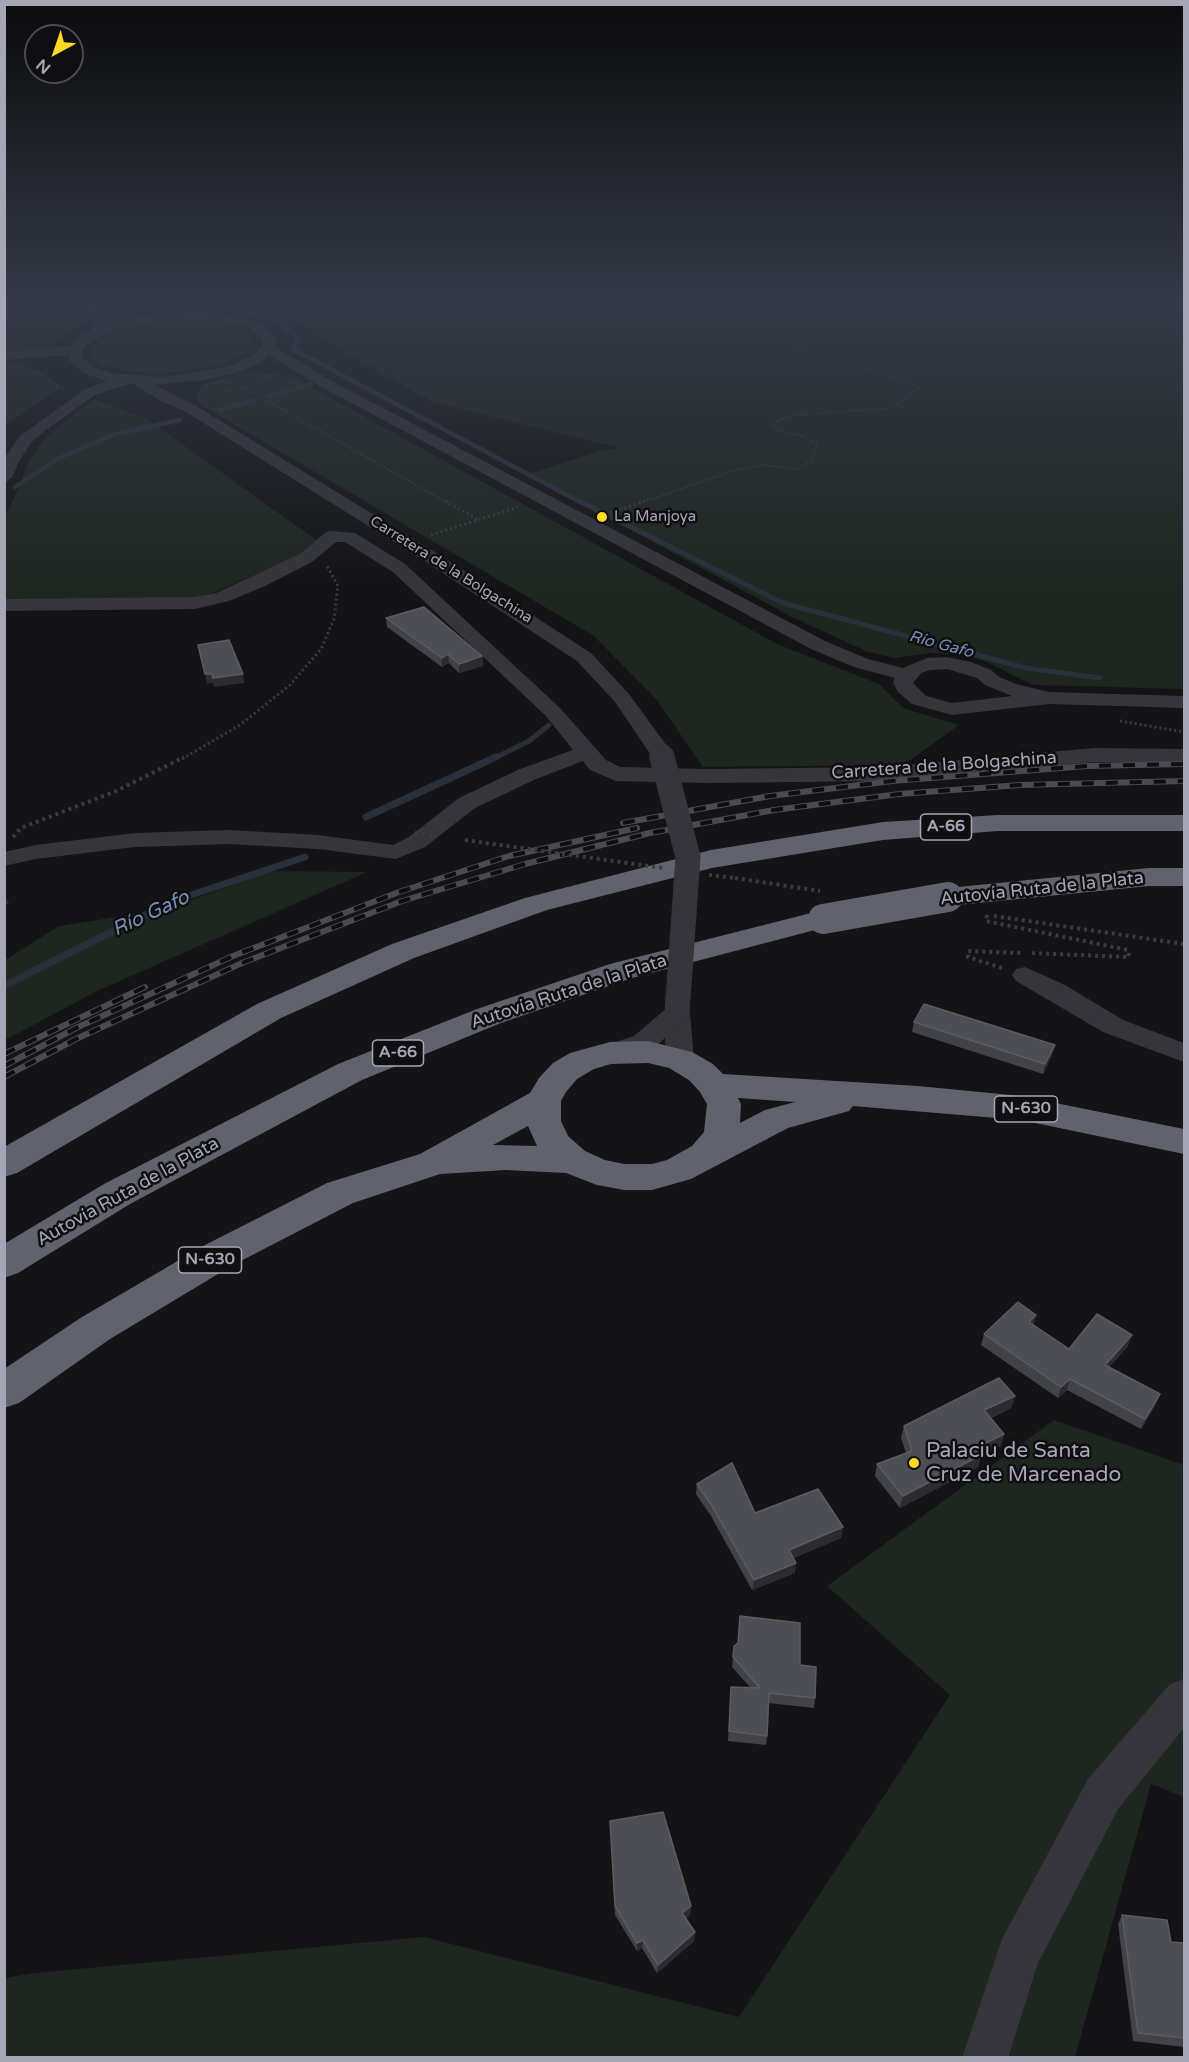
<!DOCTYPE html>
<html>
<head>
<meta charset="utf-8">
<style>
	body { margin:0 }
	#map { position:relative; width:1189px; height:2062px; overflow:hidden; background:#141416; font-family:"Varela Round",sans-serif }
	canvas { display:block }
	.frame { position:absolute; inset:0; border:6px solid #a5a7b7; pointer-events:none }
	.north { position:absolute; left:24px; top:24px; width:60px; height:60px; box-sizing:border-box; background:#0f0f11; border:2px solid #4b4c53; border-radius:50%; rotate:220deg; font-size:16px; font-weight:700; line-height:24px; text-align:center; color:#a5a7b7 }
	.north::after { content:''; display:block; margin:auto; width:21px; height:27px; background:#ffd923; clip-path:polygon(50% 0,100% 100%,50% 72%,0 100%) }
</style>
</head>
<body>
<div id="map">
<canvas width="1189" height="2062"></canvas>
<div class="frame"></div>
<div class="north">N</div>
</div>
<script>
const context = document.querySelector('canvas').getContext('2d');
context.lineJoin = 'round';
function fillPath(path, color) { context.fillStyle = color; context.fill(path, 'evenodd'); }
const toPath = rows => new Path2D(rows.map(r => 'M' + r).join(''));
function trace(path, color, width, dash) { context.strokeStyle = color; context.lineWidth = width; context.lineCap = dash ? 'butt' : 'round'; context.setLineDash(dash || []); context.stroke(path); }
function label(font, color, halo, rows, align = 'center') {
  context.font = font + ' "Varela Round",sans-serif'; context.lineWidth = 5; context.setLineDash([]); context.textBaseline = 'middle'; context.strokeStyle = halo; context.fillStyle = color; for (const [text, x, y, turn = 0] of rows) {
    context.save(); context.translate(x, y); context.rotate((+turn || 0) * Math.PI / 180); context.textAlign = isNaN(turn) ? turn : align; if (halo) context.strokeText(text, 0, 0); context.fillText(text, 0, 0); context.restore();
  }
}
const green = toPath([
	[5,303,57,303,82,318,85,323,61,338,47,350,5,354],
	[87,303,106,303,127,314,138,316,111,322,105,314],
	[237,303,1184,303,1184,689,1033,685,985,661,962,655,930,653,895,658,868,652,792,617,528,474,601,451,620,448,432,402,280,314],
	[189,320,232,325,246,331,253,339,251,348,242,356,224,364,173,373,121,371,103,365,93,357,92,348,101,339,117,331,139,325],
	[26,364,60,387,5,426,5,366],
	[245,373,271,373,294,378,777,644,879,684,903,708,959,725,903,765,703,767,656,699,594,636,198,403,196,394,203,384],
	[94,399,147,419,316,540,300,555,204,597,5,601,5,517,18,490,28,462,46,437],
	[269,871,367,872,97,991,5,1040,5,960,59,926,168,909],
	[1054,1420,1184,1465,1184,1797,1151,1784,1075,2057,5,2058,5,1978,35,1973,424,1937,739,2017,950,1695,827,1586]
]);
const streamFar2 = toPath([
	[220,303,230,309,276,320,298,339,293,349,582,503],
	[268,396,311,384],
	[219,410,255,400],
	[15,487,57,459,115,434,180,420]
]);
const streamFar1 = toPath([
	[579,501,783,603,1026,668,1100,678],
	[493,759,529,741,549,725]
]);
const stream = toPath([
	[366,817,496,757],
	[4,986,173,901,305,857]
]);
const pathFar2 = toPath([
	[706,303,728,308,815,312,875,303],
	[1054,303,1111,325,1184,339],
	[266,311,287,303],
	[36,371,60,387,66,388],
	[244,388,448,503],
	[214,393,243,388,278,373],
	[640,503,736,470,765,465,799,469,812,459,817,445,805,437,777,430,773,422,794,415,892,408,920,387,878,371,806,353,799,346,799,338,796,334,752,320,733,309]
]);
const pathFar1 = toPath([
	[445,501,479,520],
	[610,513,645,501],
	[431,535,518,507],
	[1120,721,1184,732],
	[182,759,240,725,290,685,321,649,334,619,338,586,327,566]
]);
const path = toPath([
	[13,837,21,828,116,791,184,757],
	[735,878,820,891],
	[987,915,986,921,1128,950,1129,957,1029,953],
	[994,916,1184,944],
	[1002,968,968,957,968,951,1022,953]
]);
const minor = toPath([
	[74,303,89,303,111,322,161,313,200,312,233,315,261,323,277,339,275,347,328,379,825,641,868,659,903,668,927,658,947,657,971,662,991,670,999,677,1016,684,1049,692,1184,696,1184,708,1049,704,952,715,912,704,898,692,893,683,895,678,854,667,811,649,318,385,269,355,260,363,236,373,204,380,155,385,196,406,438,554,591,653,629,694,672,753,669,758,661,760,653,758,615,702,577,661,426,562,186,412,161,401,132,383,95,395,46,430,32,442,19,461,12,478,4,483,4,459,20,436,85,389,107,381,83,373,70,361,68,355,4,360,4,352,71,346,76,339,89,332,97,322,74,303],
	[200,320,232,323,251,329,263,340,261,347,250,357,227,367,162,377,111,373,93,367,82,357,82,350,86,345,113,330,161,321,200,320],
	[947,669,977,678,985,685,1012,696,952,703,926,696,913,683,921,673,930,670,947,669],
	[332,531,355,533,405,564,560,708,606,760,620,767,708,769,882,767,1095,748,1184,749,1184,762,1095,762,882,781,708,783,616,781,590,770,583,761,536,779,475,808,425,847,396,859,318,849,228,844,135,847,36,859,4,866,4,852,36,845,135,833,228,830,318,835,393,845,409,837,459,798,520,769,573,750,546,716,393,572,345,542,336,542,312,562,265,586,229,601,195,609,4,611,4,599,195,597,216,593,300,554,326,532,332,531],
	[1025,967,1065,985,1123,1020,1184,1043,1184,1062,1103,1032,1016,981,1012,975,1016,969,1025,967],
	[677,1004,686,1007,690,1013,694,1060,690,1067,680,1069,670,1067,666,1060,665,1038,654,1048,610,1062,600,1059,596,1053,600,1047,634,1036,668,1007,677,1004],
	[1184,1679,1184,1728,1118,1809,1038,1963,1008,2058,962,2058,1002,1939,1088,1779,1170,1684,1184,1679]
]);
const highway = toPath([
	[998,815,1184,815,1184,831,998,831,883,840,712,868,547,910,414,958,281,1018,17,1173,4,1177,4,1147,257,1004,392,944,525,898,711,850,883,822,998,815],
	[1149,868,1184,868,1184,886,1149,886,948,906,937,903,933,897,937,891,948,888,1149,868],
	[823,910,834,913,838,919,834,925,632,978,501,1023,362,1080,130,1204,18,1273,4,1278,4,1244,104,1184,338,1064,477,1009,610,964,823,910],
	[648,1041,692,1052,713,1064,723,1074,918,1086,1021,1096,1184,1129,1184,1154,1021,1120,853,1106,849,1111,788,1128,691,1179,652,1190,624,1190,597,1185,566,1173,506,1170,440,1174,353,1203,233,1265,110,1339,19,1403,4,1408,4,1369,82,1317,205,1245,327,1183,420,1154,530,1093,539,1078,553,1063,570,1053,610,1042,648,1041],
	[648,1063,669,1068,689,1080,700,1092,707,1104,704,1132,692,1146,667,1160,652,1164,624,1164,605,1160,585,1151,568,1136,561,1121,561,1101,566,1092,577,1079,594,1069,611,1064,648,1063],
	[738,1098,795,1102,765,1110,740,1123,741,1104,738,1098],
	[528,1126,537,1146,493,1145,528,1126]
]);
const rail = toPath([
	[623,823,770,796,892,781,1087,766,1184,764],
	[4,1054,145,987],
	[4,1066,76,1028,233,956,399,892,509,856,637,828],
	[4,1077,76,1039,242,963,402,901,525,864,650,833,774,810,899,794,1020,785,1184,781]
]);
const pathBridge = toPath([
	[415,833,436,836],
	[465,840,663,868],
	[709,875,735,878]
]);
const minorBridgeFar1 = toPath([
	[661,753,663,759]
]);
const minorBridge = toPath([
	[662,757,688,857,677,1013]
]);
const highwayBridge = toPath([
	[823,919,948,897]
]);
const wall = toPath([
	[386,618,482,656,483,666,459,673,449,663,442,667,387,627],
	[914,1022,1052,1055,1043,1074,912,1032],
	[1034,1325,1069,1349,1128,1346,1109,1367,1160,1394,1156,1404,1141,1429,1067,1390,1058,1398,981,1345,984,1334],
	[1015,1396,1011,1408,991,1418,1004,1434,1001,1446,981,1456,978,1467,900,1508,875,1476,877,1464,906,1453,901,1438,904,1426],
	[697,1484,755,1513,843,1527,841,1538,793,1558,795,1573,752,1590,711,1516,696,1494],
	[740,1616,800,1665,815,1698,814,1708,768,1703,767,1736,766,1745,728,1741,731,1687,750,1687,732,1667,734,1646,738,1644],
	[610,1821,691,1906,690,1915,686,1918,695,1932,694,1941,657,1973,642,1948,637,1951,615,1915],
	[1122,1915,1171,1942,1185,1943,1185,2047,1133,2041,1118,1924]
]);
const shadedWall = toPath([
	[448,654,449,663,442,667,442,658],
	[482,656,483,666,459,673,459,664],
	[205,674,243,674,244,683,214,687,213,683,207,684],
	[4,899,7,899,9,904,4,905],
	[1055,1045,1052,1055,1043,1074,1045,1064],
	[1036,1315,1034,1325,1029,1322],
	[1132,1335,1128,1346,1101,1375,1105,1365],
	[1070,1379,1067,1390,1058,1398,1061,1387],
	[1160,1394,1156,1404,1141,1429,1145,1419],
	[1015,1396,1011,1408,981,1422,984,1410],
	[1004,1434,1001,1446,981,1456,978,1467,900,1508,903,1496,974,1449],
	[843,1527,841,1538,787,1560,789,1550],
	[796,1563,795,1573,752,1590,754,1580],
	[691,1906,690,1915,681,1921,682,1913],
	[695,1932,694,1941,657,1973,658,1965],
	[643,1940,642,1948,637,1951,637,1943]
]);
const building = toPath([
	[424,607,482,656,459,664,448,654,442,658,386,618,424,607],
	[229,640,243,674,213,678,212,674,205,674,198,645,229,640],
	[924,1004,1023,1035,1055,1045,1045,1064,914,1022,924,1004],
	[1018,1302,1036,1315,1029,1322,1069,1349,1097,1314,1132,1335,1105,1365,1160,1394,1145,1419,1070,1379,1061,1387,984,1334,1018,1302],
	[999,1378,1015,1396,984,1410,1004,1434,974,1449,981,1455,903,1496,877,1464,912,1451,904,1426,999,1378],
	[732,1463,755,1513,818,1489,843,1527,789,1550,796,1563,754,1580,712,1506,697,1484,732,1463],
	[740,1616,800,1623,800,1665,816,1667,815,1698,769,1693,767,1736,729,1731,731,1687,760,1688,733,1657,734,1646,738,1643,740,1616],
	[663,1812,691,1906,682,1913,695,1932,658,1965,643,1940,637,1943,615,1906,610,1821,663,1812],
	[1122,1915,1167,1920,1171,1942,1185,1943,1185,2038,1138,2033,1122,1915]
]);
const markers = [
	[602,517,6,"#ffd923"],
	[914,1463,6,"#ffd923"]
];
const farPoinames = [
	["La Manjoya",614,517]
];
const farStreetnames = [
	["Carretera de la Bolgachina",451,570,32]
];
const farWaternames = [
	["Río Gafo",941,645,15]
];
const shields = [
	[946,827,51],
	[398,1053,51],
	[1026,1109,63],
	[210,1260,63]
];
const shieldNames = [
	["A-66",946,827],
	["A-66",398,1053],
	["N-630",1026,1109],
	["N-630",210,1260]
];
const streetNames = [
	["Carretera de la Bolgachina",944,766,-4],
	["Autovía Ruta de la Plata",1042,889,-6],
	["Autovía Ruta de la Plata",569,992,-18],
	["Autovía Ruta de la Plata",128,1192,-29]
];
const waterNames = [
	["Río Gafo",151,914,-25]
];
const nearPoinames = [
	["Palaciu de Santa",926,1451],
	["Cruz de Marcenado",926,1475]
];
fillPath(green, '#1e2620');
trace(streamFar2, '#29303b', 4.5);
trace(streamFar1, '#29303b', 5);
trace(stream, '#29303b', 7);
trace(pathFar2, '#3b3b42', 2, [1.5, 2]);
trace(pathFar1, '#3b3b42', 3, [2, 3]);
trace(path, '#3b3b42', 4, [3, 4]);
fillPath(minor, '#35353b');
fillPath(highway, '#60626d');
trace(rail, '#4a4a52', 6);
trace(rail, '#0f0f11', 4, [12]);
trace(pathBridge, '#3b3b42', 4, [3, 4]);
trace(minorBridgeFar1, '#35353b', 20);
trace(minorBridge, '#35353b', 25);
trace(highwayBridge, '#60626d', 30);
fillPath(wall, '#424349');
fillPath(shadedWall, '#2b2b30');
fillPath(building, '#4d4d55');
trace(building, '#5b5b64', 1.5);
const sky = context.createLinearGradient(0, 0, 0, 592);
sky.addColorStop(0, '#0b0b0c');
sky.addColorStop(0.51, '#343a47');
sky.addColorStop(1, '#343a4700');
context.fillStyle = sky;
context.fillRect(0, 0, 1189, 592);
for (const [x, y, r, color] of markers) { const dot = new Path2D(); dot.arc(x, y, r, 0, 2 * Math.PI); context.fillStyle = color; context.fill(dot); trace(dot, '#0f0f11', 2); }
label('15px', '#a5a7b7', '#0f0f11', farPoinames, 'left');
label('15px', '#a5a7b7', '#0f0f11', farStreetnames);
label('italic 16px', '#798fb5', '#0f0f11', farWaternames);
for (const [x, y, w] of shields) { const box = new Path2D(); box.roundRect(x - w / 2, y - 13, w, 26, 4.5); context.fillStyle = '#0f0f11'; context.fill(box); trace(box, '#a5a7b7', 1.5); }
label('bold 16px', '#a5a7b7', null, shieldNames);
label('18px', '#a5a7b7', '#0f0f11', streetNames);
label('italic 20px', '#798fb5', '#0f0f11', waterNames);
label('21px', '#a5a7b7', '#0f0f11', nearPoinames, 'left');
</script>
</body>
</html>
